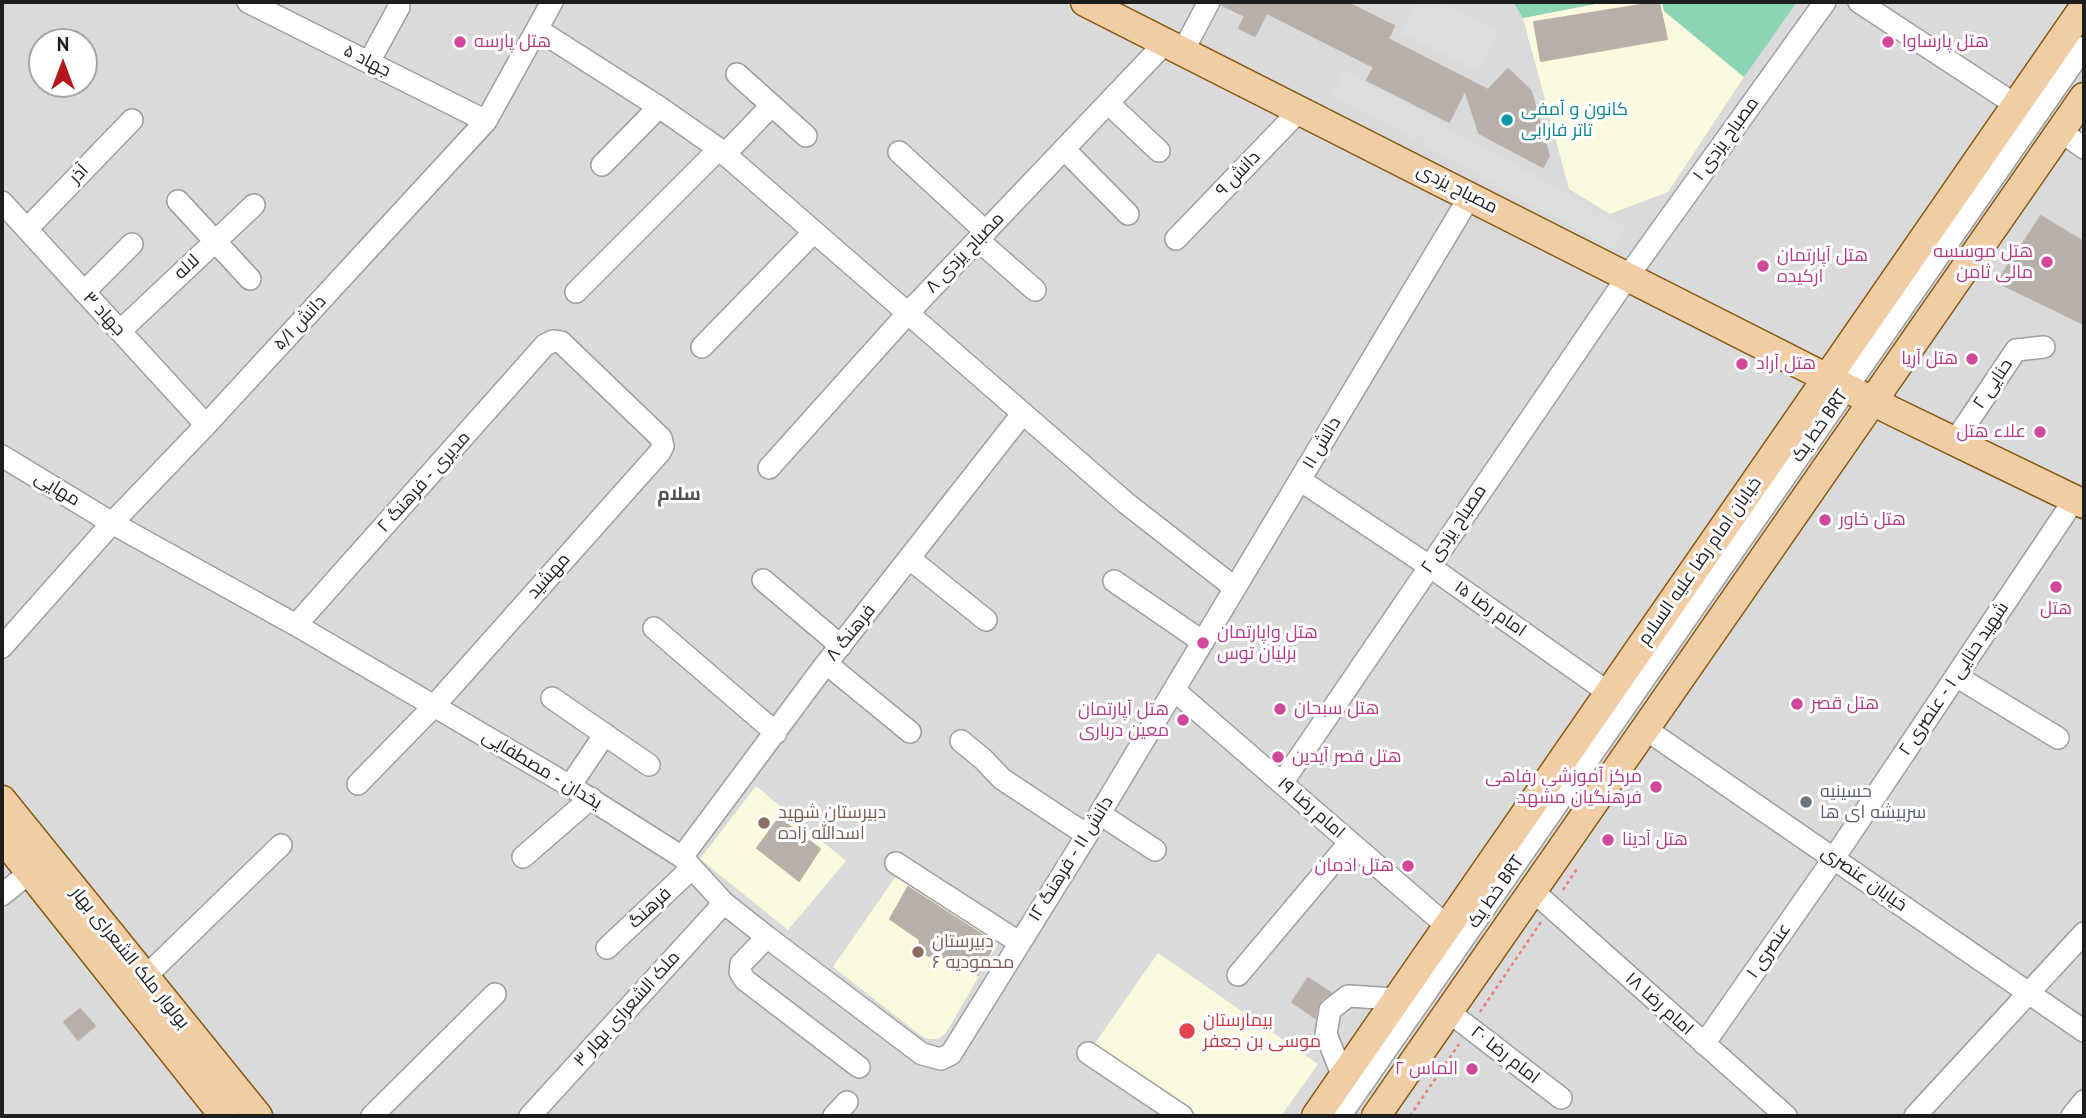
<!DOCTYPE html>
<html>
<head>
<meta charset="utf-8">
<style>
  body { margin:0 }
  #map { position:relative; width:2086px; height:1118px; overflow:hidden; background:#edeae4; font-family:"PT Sans",sans-serif }
  canvas { display:block }
  .frame { position:absolute; inset:0; border:4px solid #1d1d1d; pointer-events:none }
  .north { position:absolute; left:28px; top:28px; width:70px; height:70px; box-sizing:border-box; background:#fff; border:2px solid #a5a5a5; border-radius:50%; rotate:0deg; font-size:19px; font-weight:700; line-height:28px; text-align:center; color:#1d1d1d }
  .north::after { content:''; display:block; margin:auto; width:24px; height:32px; background:#b4161e; clip-path:polygon(50% 0,100% 100%,50% 72%,0 100%) }
</style>
</head>
<body>
<div id="map">
<canvas width="2086" height="1118"></canvas>
<div class="frame"></div>
<div class="north">N</div>
</div>
<script>
const ctx = document.querySelector('canvas').getContext('2d');
ctx.lineJoin = 'round';
function fill(path, color) {
  ctx.fillStyle = color;
  ctx.fill(path, 'evenodd');
}
function poly(rows) {
  const path = new Path2D();
  for (const r of rows) {
    path.moveTo(r[0], r[1]);
    for (let i = 2; i < r.length; i += 2) path.lineTo(r[i], r[i + 1]);
  }
  return path;
}
function strokePath(path, color, width, dash) {
  ctx.strokeStyle = color;
  ctx.lineWidth = width;
  ctx.lineCap = dash ? 'butt' : 'round';
  ctx.setLineDash(dash || []);
  ctx.stroke(path);
}
function write(font, color, halo, rows, align = 'center') {
  ctx.font = font + ' "PT Sans",Cairo,sans-serif';
  ctx.lineWidth = 6;
  ctx.setLineDash([]);
  ctx.textBaseline = 'middle';
  ctx.strokeStyle = halo;
  ctx.fillStyle = color;
  for (const [text, x, y, turn = 0] of rows) {
    ctx.save();
    ctx.translate(x, y);
    ctx.rotate((+turn || 0) * Math.PI / 180);
    ctx.textAlign = isNaN(turn) ? turn : align;
    if (halo) ctx.strokeText(text, 0, 0);
    ctx.fillText(text, 0, 0);
    ctx.restore();
  }
}
fill(poly([
  [2,2,2084,2,2084,1116,2,1116],
  [42,42,84,42,84,84,42,84]
]), '#dbdada');
fill(poly([
  [1605,2,1662,2,1664,11,1744,77,1668,192,1610,214,1569,189,1523,18],
  [756,786,846,861,788,930,700,859],
  [898,873,1001,938,946,1033,938,1039,928,1039,920,1035,833,967],
  [1158,953,1318,1064,1281,1116,1194,1116,1093,1046]
]), '#fbfadf');
fill(poly([
  [1513,2,1605,2,1523,18],
  [1662,2,1797,2,1744,77,1664,11]
]), '#8bd4b4');
fill(poly([
  [1418,2,1441,2,1499,31,1478,71,1402,33],
  [1345,71,1626,226,1613,249,1332,94]
]), '#ddd');
const building = poly([
  [1222,2,1346,2,1394,26,1388,39,1488,90,1508,69,1531,91,1549,156,1543,167,1479,133,1465,90,1449,122,1367,80,1374,67,1267,13,1255,36,1239,28,1245,16,1222,5,1222,2],
  [1659,2,1667,39,1541,61,1534,22,1659,2],
  [2041,216,2084,242,2084,324,1997,282,2041,216],
  [779,818,820,849,799,881,757,848,779,818],
  [908,887,995,943,978,975,949,955,937,959,922,953,919,939,890,919,908,887],
  [1308,978,1331,993,1321,1000,1317,1008,1315,1018,1292,1002,1308,978],
  [80,1009,95,1026,78,1040,64,1022,80,1009]
]);
fill(building, '#b6afaa');
strokePath(building, '#bdb0a8', 2);
const minor = poly([
  [248,2,486,121],
  [1859,2,2016,105],
  [537,29,659,107,719,149,1126,503,1235,588],
  [1183,51,1209,2],
  [369,62,399,7],
  [737,74,806,136],
  [1108,103,1159,151],
  [2060,131,2084,148],
  [1064,149,1128,214],
  [899,152,986,232],
  [725,154,772,105],
  [602,165,659,107],
  [178,201,250,279],
  [2,202,206,425],
  [27,229,132,120],
  [1176,239,1300,110],
  [978,240,1035,290],
  [84,292,132,244],
  [576,292,719,149],
  [120,331,254,205],
  [702,347,814,232],
  [1955,441,2016,350,2044,347],
  [2,456,112,523,296,625,434,706,570,786,682,857,724,903,767,937,922,1054,941,1059,951,1054,1087,835,1470,196],
  [769,468,908,313,1166,42],
  [1300,480,1429,566,1609,693],
  [910,559,986,620],
  [763,580,841,646],
  [1114,581,1203,642],
  [296,625,545,345,553,341,561,342,661,438,663,446,660,452,434,706,358,784],
  [654,628,776,733],
  [2,647,112,523,206,425,486,121,552,2],
  [827,664,910,732],
  [1956,676,2058,738],
  [1174,690,1447,926],
  [552,698,649,765],
  [1644,728,2084,1031],
  [961,741,983,759,1002,779,1087,835],
  [1282,783,1628,276,1825,2],
  [570,786,605,734],
  [1100,814,1155,850],
  [523,857,591,798],
  [682,857,822,669,1023,413],
  [896,863,1020,943],
  [1533,891,1786,1116],
  [2,895,30,872],
  [767,937,741,964,740,972,745,980,859,1067],
  [607,948,692,868],
  [1238,975,1350,842],
  [145,977,281,845],
  [1449,1012,1561,1098],
  [1704,1044,1834,858,2074,500],
  [1088,1053,1182,1116],
  [1343,1077,1326,1034,1330,1010,1348,996,1397,999],
  [372,1116,495,994],
  [530,1116,724,903],
  [834,1116,847,1102],
  [1340,1116,2084,47],
  [1915,1116,2084,933],
  [2072,1116,2084,1101]
]);
const major = poly([
  [1085,2,1894,412,2084,504],
  [2,800,258,1116],
  [2,837,224,1116],
  [1316,1116,2084,7],
  [1376,1116,2084,97]
]);
strokePath(minor, '#9e9e9e', 24);
strokePath(major, '#865910', 31);
strokePath(poly([
  [1563,890,1578,867],
  [1480,1012,1541,922],
  [1410,1116,1459,1044]
]), '#ea7f79', 2.5, [3.5, 3.5]);
strokePath(minor, '#fff', 21);
strokePath(major, '#f1cda5', 28);
for (const [x, y, r, color] of [
  [460,42,7,"#d1479c"],
  [1888,42,7,"#d1479c"],
  [1507,120,7,"#0f9aa8"],
  [2047,262,7,"#d1479c"],
  [1763,266,7,"#d1479c"],
  [1972,359,7,"#d1479c"],
  [1742,364,7,"#d1479c"],
  [2040,432,7,"#d1479c"],
  [1825,520,7,"#d1479c"],
  [2056,587,7,"#d1479c"],
  [1203,643,7,"#d1479c"],
  [1797,704,7,"#d1479c"],
  [1280,709,7,"#d1479c"],
  [1183,720,7,"#d1479c"],
  [1278,757,7,"#d1479c"],
  [1656,787,7,"#d1479c"],
  [1806,802,7,"#6b7280"],
  [764,823,7,"#8d6e63"],
  [1608,840,7,"#d1479c"],
  [1408,866,7,"#d1479c"],
  [918,952,7,"#8d6e63"],
  [1187,1031,9,"#e0444e"],
  [1472,1069,7,"#d1479c"]
]) {
  const dot = new Path2D();
  dot.arc(x, y, r, 0, 2 * Math.PI);
  ctx.fillStyle = color;
  ctx.fill(dot);
  strokePath(dot, '#fff', 2.5);
}
write('18px', '#b23c85', '#fff', [
  ["هتل پارسه",474,42],
  ["هتل پارساوا",1902,42],
  ["هتل موسسه",2033,252,"right"],
  ["مالی ثامن",2033,273,"right"],
  ["هتل آپارتمان",1777,256],
  ["ارکیده",1777,277],
  ["هتل آریا",1958,359,"right"],
  ["هتل آراد",1756,364],
  ["علاء هتل",2026,432,"right"],
  ["هتل خاور",1839,520],
  ["هتل",2056,609,"center"],
  ["هتل واپارتمان",1217,633],
  ["برلیان توس",1217,654],
  ["هتل قصر",1811,704],
  ["هتل سبحان",1294,709],
  ["هتل آپارتمان",1169,710,"right"],
  ["معین درباری",1169,731,"right"],
  ["هتل قصر آیدین",1292,757],
  ["مرکز آموزشی رفاهی",1642,777,"right"],
  ["فرهنگیان مشهد",1642,798,"right"],
  ["هتل آدینا",1622,840],
  ["هتل ادمان",1394,866,"right"],
  ["الماس ۲",1458,1069,"right"]
], 'left');
write('18px', '#1d1d1d', '#fff', [
  ["جهاد ۵",367,61,27],
  ["مصباح یزدی ۱",1726,139,-54],
  ["آذر",79,174,-46],
  ["دانش ۹",1238,174,-46],
  ["مصباح یزدی",1457,189,27],
  ["مصباح یزدی ۸",965,253,-46],
  ["لاله",187,267,-43],
  ["جهاد ۳",104,314,47],
  ["دانش ۵/۱",300,323,-47],
  ["حنایی ۲",1993,384,-56],
  ["خط یک BRT",1820,426,-55],
  ["دانش ۱۱",1322,443,-59],
  ["مدیری - فرهنگ ۲",424,482,-48],
  ["مهایی",57,489,31],
  ["مصباح یزدی ۲",1454,529,-56],
  ["خیابان امام رضا علیه السلام",1700,561,-55],
  ["مهشید",549,576,-48],
  ["امام رضا ۱۵",1490,609,35],
  ["فرهنگ ۸",851,633,-51],
  ["شهید حنایی ۱ - عنصری ۲",1954,679,-56],
  ["یخدان - مصطفایی",542,770,31],
  ["امام رضا ۱۹",1311,808,41],
  ["دانش ۱۱ - فرهنگ ۱۲",1071,859,-58],
  ["خیابان عنصری",1864,879,35],
  ["خط یک BRT",1496,892,-55],
  ["فرهنگ",650,908,-43],
  ["عنصری ۱",1769,951,-55],
  ["بولوار ملک الشعرای بهار",130,958,51],
  ["امام رضا ۱۸",1659,1004,42],
  ["ملک الشعرای بهار ۳",627,1009,-48],
  ["امام رضا ۲۰",1505,1055,38]
]);
write('18px', '#0d838f', '#fff', [
  ["کانون و آمفی",1521,110],
  ["تاتر فارابی",1521,131]
], 'left');
write('18px', '#5b616d', '#fff', [
  ["حسینیه",1820,792],
  ["سربیشه ای ها",1820,813]
], 'left');
write('18px', '#785e54', '#fff', [
  ["دبیرستان شهید",778,813],
  ["اسدالله زاده",778,834],
  ["دبیرستان",932,942],
  ["محمودیه ۶",932,963]
], 'left');
write('18px', '#be3a42', '#fff', [
  ["بیمارستان",1203,1021],
  ["موسی بن جعفر",1203,1042]
], 'left');
write('bold 19px', '#505050', '#fff', [
  ["سلام",679,495]
]);
</script>
</body>
</html>
